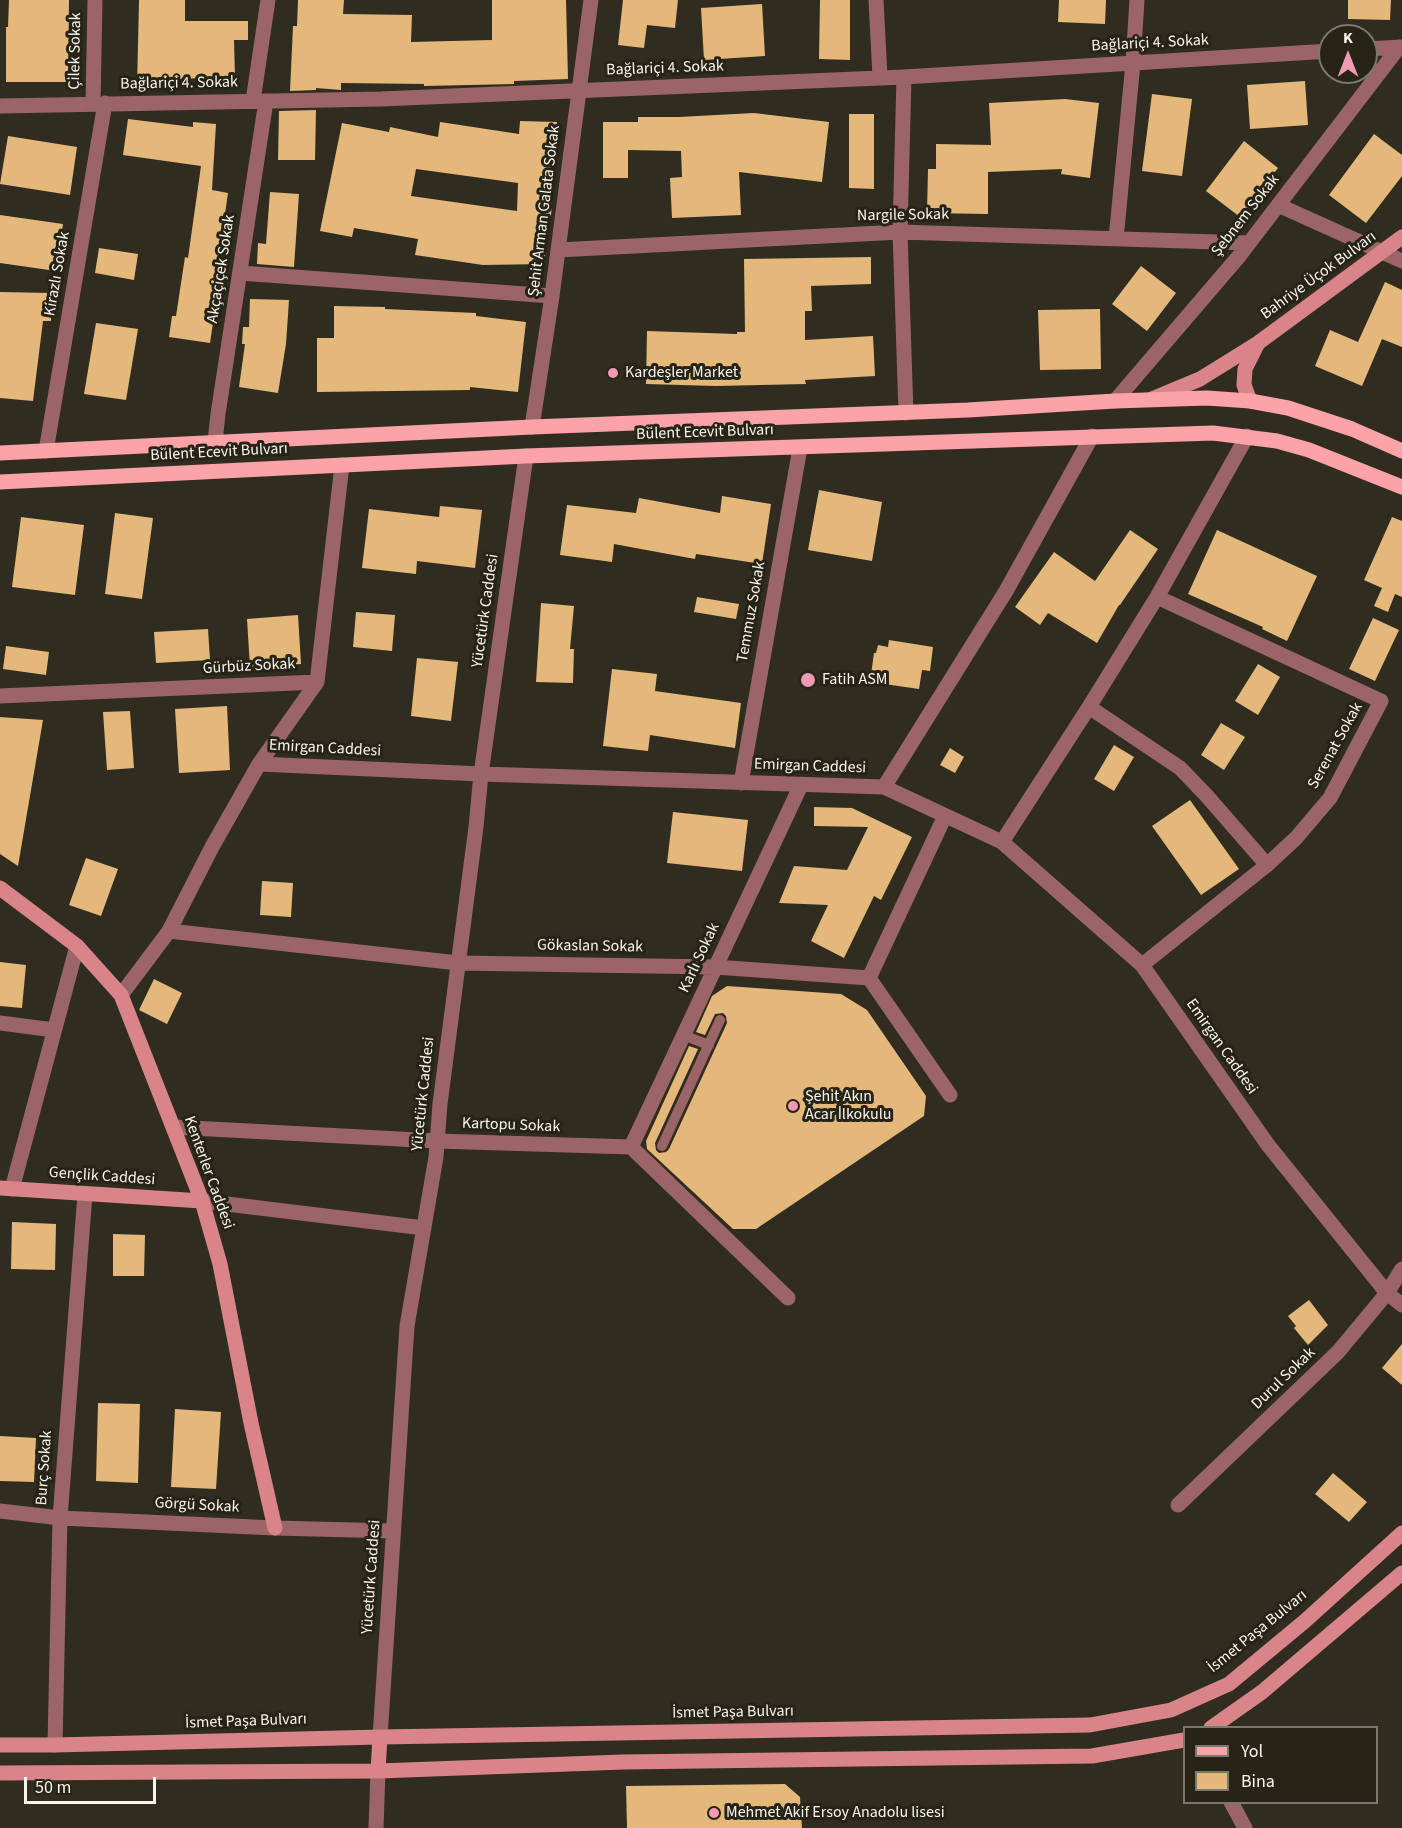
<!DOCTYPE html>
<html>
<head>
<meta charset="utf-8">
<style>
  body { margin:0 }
  #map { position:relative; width:1402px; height:1828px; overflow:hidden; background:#302d20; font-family:"Source Sans 3",sans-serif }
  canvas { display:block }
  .legend { position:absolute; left:1183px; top:1726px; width:195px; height:78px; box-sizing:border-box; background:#262317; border:2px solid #7a776d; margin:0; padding:8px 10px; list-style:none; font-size:18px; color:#f7f5ed }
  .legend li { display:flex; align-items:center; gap:12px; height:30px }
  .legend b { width:30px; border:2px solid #7a776d }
  .north { position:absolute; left:1318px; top:24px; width:60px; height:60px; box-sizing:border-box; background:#262317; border:2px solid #7a776d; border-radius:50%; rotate:0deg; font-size:16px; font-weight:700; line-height:24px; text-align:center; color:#f7f5ed }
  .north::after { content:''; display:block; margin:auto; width:21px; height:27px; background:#f19ab4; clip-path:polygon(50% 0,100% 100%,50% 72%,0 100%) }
  .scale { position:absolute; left:24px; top:1777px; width:132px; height:27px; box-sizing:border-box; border:3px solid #f7f5ed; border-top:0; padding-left:8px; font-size:18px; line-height:21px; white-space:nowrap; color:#f7f5ed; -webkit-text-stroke:4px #262317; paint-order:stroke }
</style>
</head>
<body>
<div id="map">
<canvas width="1402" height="1828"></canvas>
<ul class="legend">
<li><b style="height:8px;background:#fba3a7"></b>Yol</li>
<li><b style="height:16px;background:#e3b87a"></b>Bina</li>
</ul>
<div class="north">K</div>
<div class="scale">50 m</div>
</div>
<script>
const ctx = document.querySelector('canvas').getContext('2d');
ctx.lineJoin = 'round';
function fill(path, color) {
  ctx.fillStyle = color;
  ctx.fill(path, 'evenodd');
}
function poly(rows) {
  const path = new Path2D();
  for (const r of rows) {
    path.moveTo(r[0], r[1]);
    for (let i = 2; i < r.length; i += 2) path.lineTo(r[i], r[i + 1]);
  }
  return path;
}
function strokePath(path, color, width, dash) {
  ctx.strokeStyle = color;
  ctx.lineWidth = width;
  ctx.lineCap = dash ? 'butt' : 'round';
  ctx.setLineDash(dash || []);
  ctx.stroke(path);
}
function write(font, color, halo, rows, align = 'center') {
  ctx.font = font + ' "Source Sans 3",sans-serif';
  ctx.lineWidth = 6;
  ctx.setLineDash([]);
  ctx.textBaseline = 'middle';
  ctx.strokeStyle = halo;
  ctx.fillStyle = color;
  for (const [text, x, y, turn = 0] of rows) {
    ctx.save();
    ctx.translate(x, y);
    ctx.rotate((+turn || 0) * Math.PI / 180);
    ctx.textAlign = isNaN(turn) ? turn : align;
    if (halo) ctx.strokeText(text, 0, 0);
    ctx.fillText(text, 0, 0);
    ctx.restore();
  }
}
fill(poly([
  [9,0,69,0,68,82,6,82,6,27,8,27],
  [139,0,185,0,185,21,248,21,248,40,234,40,235,77,176,79,176,89,137,88],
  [298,0,344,0,343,14,412,15,411,42,492,40,492,0,566,0,568,79,514,81,514,84,424,86,424,84,341,83,341,90,316,88,316,90,290,91,293,26,297,26],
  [623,0,678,0,675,28,647,25,644,48,618,45],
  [820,0,850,0,850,60,819,59],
  [1059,0,1106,0,1105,24,1058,22],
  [1348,0,1391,0,1390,20,1348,19],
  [762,4,765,56,704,60,701,8],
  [1305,81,1308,125,1250,129,1247,85],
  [1152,94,1192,99,1182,176,1142,171],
  [1065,99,1099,103,1090,178,1061,174,1062,169,988,172,988,214,927,213,928,169,936,169,936,144,991,145,989,103],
  [316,110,315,160,278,160,279,111],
  [754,113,829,122,822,182,739,172,741,215,672,218,670,178,682,177,681,151,628,150,628,178,603,178,603,122,638,122,638,117,679,117],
  [849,114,874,114,874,189,849,188],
  [128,119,193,127,193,122,216,124,212,190,228,193,218,262,222,263,210,343,169,337,172,316,176,316,185,257,188,258,201,166,123,155],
  [520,121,557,122,556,166,554,166,551,216,544,216,545,264,483,265,415,255,418,239,354,228,352,237,320,231,342,123,389,132,390,127,438,137,440,122,519,134],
  [416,169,518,183,517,211,411,196],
  [1374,134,1402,155,1402,176,1366,223,1329,195],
  [8,136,77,147,70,195,0,184],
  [1244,141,1278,168,1240,217,1206,191],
  [270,192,299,194,294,267,257,264,258,243,266,244],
  [0,215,63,224,56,271,0,263],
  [99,248,138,254,134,280,95,273],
  [871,257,871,284,811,286,812,311,805,311,805,340,873,336,875,376,805,380,806,384,716,386,646,384,647,331,737,334,737,332,745,332,744,259],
  [1141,266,1176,293,1147,331,1112,304],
  [1385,282,1402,290,1402,347,1382,339,1362,386,1315,366,1330,330,1358,342],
  [0,292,51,293,51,321,43,321,33,401,0,398],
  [250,299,289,300,286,344,278,393,239,387,245,344,242,344,243,327,249,327],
  [334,306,385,307,385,309,476,313,476,316,526,322,518,392,470,387,470,390,317,392,317,338,334,338],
  [1100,309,1101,369,1040,370,1038,310],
  [96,323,138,329,126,400,84,394],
  [819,490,882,502,872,561,808,550],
  [722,496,771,504,762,564,696,554,695,559,614,544,612,562,560,555,567,505,636,513,639,498,720,513],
  [440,506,482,510,475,568,417,561,416,574,362,568,369,509,439,517],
  [115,513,153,518,142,599,105,594],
  [21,517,84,525,75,595,12,587],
  [1392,517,1402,521,1402,597,1395,594,1388,612,1374,606,1382,588,1364,580],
  [1130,530,1158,549,1120,605,1119,605,1097,643,1048,613,1040,625,1015,607,1054,552,1095,581],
  [1217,530,1317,576,1287,641,1262,629,1263,627,1188,594],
  [697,597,739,604,736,619,694,612],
  [541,603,574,606,570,649,574,649,573,683,536,682],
  [356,612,395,615,392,651,353,647],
  [298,615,301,664,250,667,247,619],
  [1373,618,1399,630,1375,681,1349,669],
  [208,629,210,660,156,663,154,632],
  [889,640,933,647,930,671,922,670,919,689,870,682,874,653,876,653,878,645,888,647],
  [6,646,49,652,46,675,3,669],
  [417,658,458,662,451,721,411,716],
  [1258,664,1280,677,1258,715,1235,701],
  [612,669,657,674,655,691,741,703,735,748,650,735,648,751,603,746],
  [227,706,230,770,179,773,175,709],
  [130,711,134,768,107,770,103,712],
  [0,717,43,720,18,866,0,854],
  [1221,723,1245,737,1224,770,1201,755],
  [1114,745,1134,757,1114,791,1094,779],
  [950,748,964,757,955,773,940,765],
  [1190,800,1239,869,1201,895,1152,826],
  [814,807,852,808,912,837,881,900,874,896,844,958,811,941,828,905,779,903,794,866,847,870,868,827,814,826],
  [673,812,748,820,742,871,667,863],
  [86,858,118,869,101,916,69,905],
  [262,881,293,883,291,917,260,915],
  [0,962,26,965,22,1008,0,1006],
  [154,979,182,993,167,1024,139,1010],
  [727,986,841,994,867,1010,926,1096,924,1116,756,1229,733,1229,647,1149,646,1141,689,1046,698,1049,655,1143,656,1150,659,1153,666,1152,669,1149,727,1023,726,1016,723,1013,715,1014,705,1035,696,1032,712,996],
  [12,1222,56,1224,55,1270,11,1269],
  [113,1234,145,1235,144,1276,113,1276],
  [1309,1300,1328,1325,1308,1345,1294,1328,1296,1326,1288,1316],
  [1402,1344,1402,1385,1382,1368],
  [98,1403,140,1404,138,1483,96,1481],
  [175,1409,221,1412,216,1489,171,1487],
  [0,1436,36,1438,34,1482,0,1481],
  [1333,1473,1367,1502,1349,1522,1315,1494],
  [785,1784,800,1797,802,1828,627,1828,626,1786]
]), '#e3b87a');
strokePath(poly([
  [683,1035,709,1045],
  [662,1146,720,1020]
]), '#9b6567', 10);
strokePath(poly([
  [876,0,880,77],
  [1366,49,1402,47],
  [904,77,900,232,906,413],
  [253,101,268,0],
  [93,104,95,0],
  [0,106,381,99,904,77,1330,51],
  [1278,205,1402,261],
  [1116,239,1133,63,1137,0],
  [558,250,900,232,1249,243],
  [240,273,552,296],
  [1115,401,1240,255,1399,47],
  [532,427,552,296,591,0],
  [215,442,218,414,266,101],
  [46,451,105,103],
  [0,696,317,682,342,465],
  [1089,707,1180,768,1206,795,1267,865,1296,838,1330,798,1381,701,1157,597],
  [259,764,317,682],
  [741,783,800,448],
  [884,787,1006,591,1092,436],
  [1002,842,1089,707,1157,597,1247,436],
  [169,931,458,963,715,967,869,978,950,1095],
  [1142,965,1267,865],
  [869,978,945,816],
  [121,995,169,931,212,847,259,764,481,774,884,787,1002,842,1142,965,1268,1145,1387,1293,1402,1305],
  [0,1023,54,1030],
  [173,1127,437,1141,631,1147,788,1298],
  [631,1147,801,785],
  [12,1189,77,946],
  [202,1201,424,1228],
  [1178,1505,1338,1352,1387,1293,1402,1269],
  [0,1511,60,1518,275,1528,393,1531],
  [380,1737,407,1326,436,1157,440,1104,476,827,481,774,526,456],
  [55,1745,60,1518,85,1194],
  [1231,1802,1245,1828],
  [376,1828,378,1771]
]), '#9b6567', 15);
strokePath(poly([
  [1152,399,1200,379,1258,343,1402,237],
  [1250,401,1244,385,1245,369,1258,343],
  [0,888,77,946,121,995,202,1201,220,1264,251,1423,275,1528],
  [0,1188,202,1201],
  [1211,1728,1262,1692,1402,1573],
  [0,1745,55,1745,380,1737,1090,1725,1171,1710,1229,1684,1305,1621,1402,1533],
  [378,1771,380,1737],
  [0,1773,378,1771,623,1762,1092,1756,1184,1740]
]), '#d88488', 15);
strokePath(poly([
  [0,453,532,427,968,410,1115,401,1207,398,1250,401,1288,408,1352,429,1402,451],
  [0,482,526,456,1213,433,1277,441,1309,450,1402,487]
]), '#fba3a7', 15);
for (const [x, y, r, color] of [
  [613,373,6,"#f19ab4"],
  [808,680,8,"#f19ab4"],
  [793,1106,6,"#f19ab4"],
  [714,1813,6,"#f19ab4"]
]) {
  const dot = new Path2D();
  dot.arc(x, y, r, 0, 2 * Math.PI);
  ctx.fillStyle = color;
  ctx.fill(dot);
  strokePath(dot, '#262317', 2);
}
write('16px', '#f7f5ed', '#262317', [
  ["Bağlariçi 4. Sokak",1150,44,-3],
  ["Çilek Sokak",76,51,-89],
  ["Bağlariçi 4. Sokak",665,69,-2],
  ["Bağlariçi 4. Sokak",179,84,-1],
  ["Şehit Arman Galata Sokak",545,211,-83],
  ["Nargile Sokak",903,216,-1],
  ["Şebnem Sokak",1246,216,-52],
  ["Akçaçiçek Sokak",222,269,-81],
  ["Kirazlı Sokak",58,274,-80],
  ["Bahriye Üçok Bulvarı",1319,276,-36],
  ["Bülent Ecevit Bulvarı",705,433,-2],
  ["Bülent Ecevit Bulvarı",219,453,-3],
  ["Yücetürk Caddesi",486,611,-82],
  ["Temmuz Sokak",752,612,-80],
  ["Gürbüz Sokak",249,667,-3],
  ["Serenat Sokak",1336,746,-61],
  ["Emirgan Caddesi",325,749,3],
  ["Emirgan Caddesi",810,767,2],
  ["Gökaslan Sokak",590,947,1],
  ["Karlı Sokak",700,958,-65],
  ["Emirgan Caddesi",1221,1047,55],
  ["Yücetürk Caddesi",424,1094,-84],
  ["Kartopu Sokak",511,1126,2],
  ["Kenterler Caddesi",208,1173,70],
  ["Gençlik Caddesi",102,1177,4],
  ["Durul Sokak",1284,1379,-44],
  ["Burç Sokak",45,1468,-86],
  ["Görgü Sokak",197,1506,3],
  ["Yücetürk Caddesi",372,1577,-86],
  ["İsmet Paşa Bulvarı",1258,1632,-39],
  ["İsmet Paşa Bulvarı",733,1713,-1],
  ["İsmet Paşa Bulvarı",246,1722,-2]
]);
write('16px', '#f7f5ed', '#262317', [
  ["Kardeşler Market",625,373],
  ["Fatih ASM",822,680],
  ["Şehit Akın",805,1097],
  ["Acar İlkokulu",805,1115],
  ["Mehmet Akif Ersoy Anadolu lisesi",726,1813]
], 'left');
</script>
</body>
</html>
